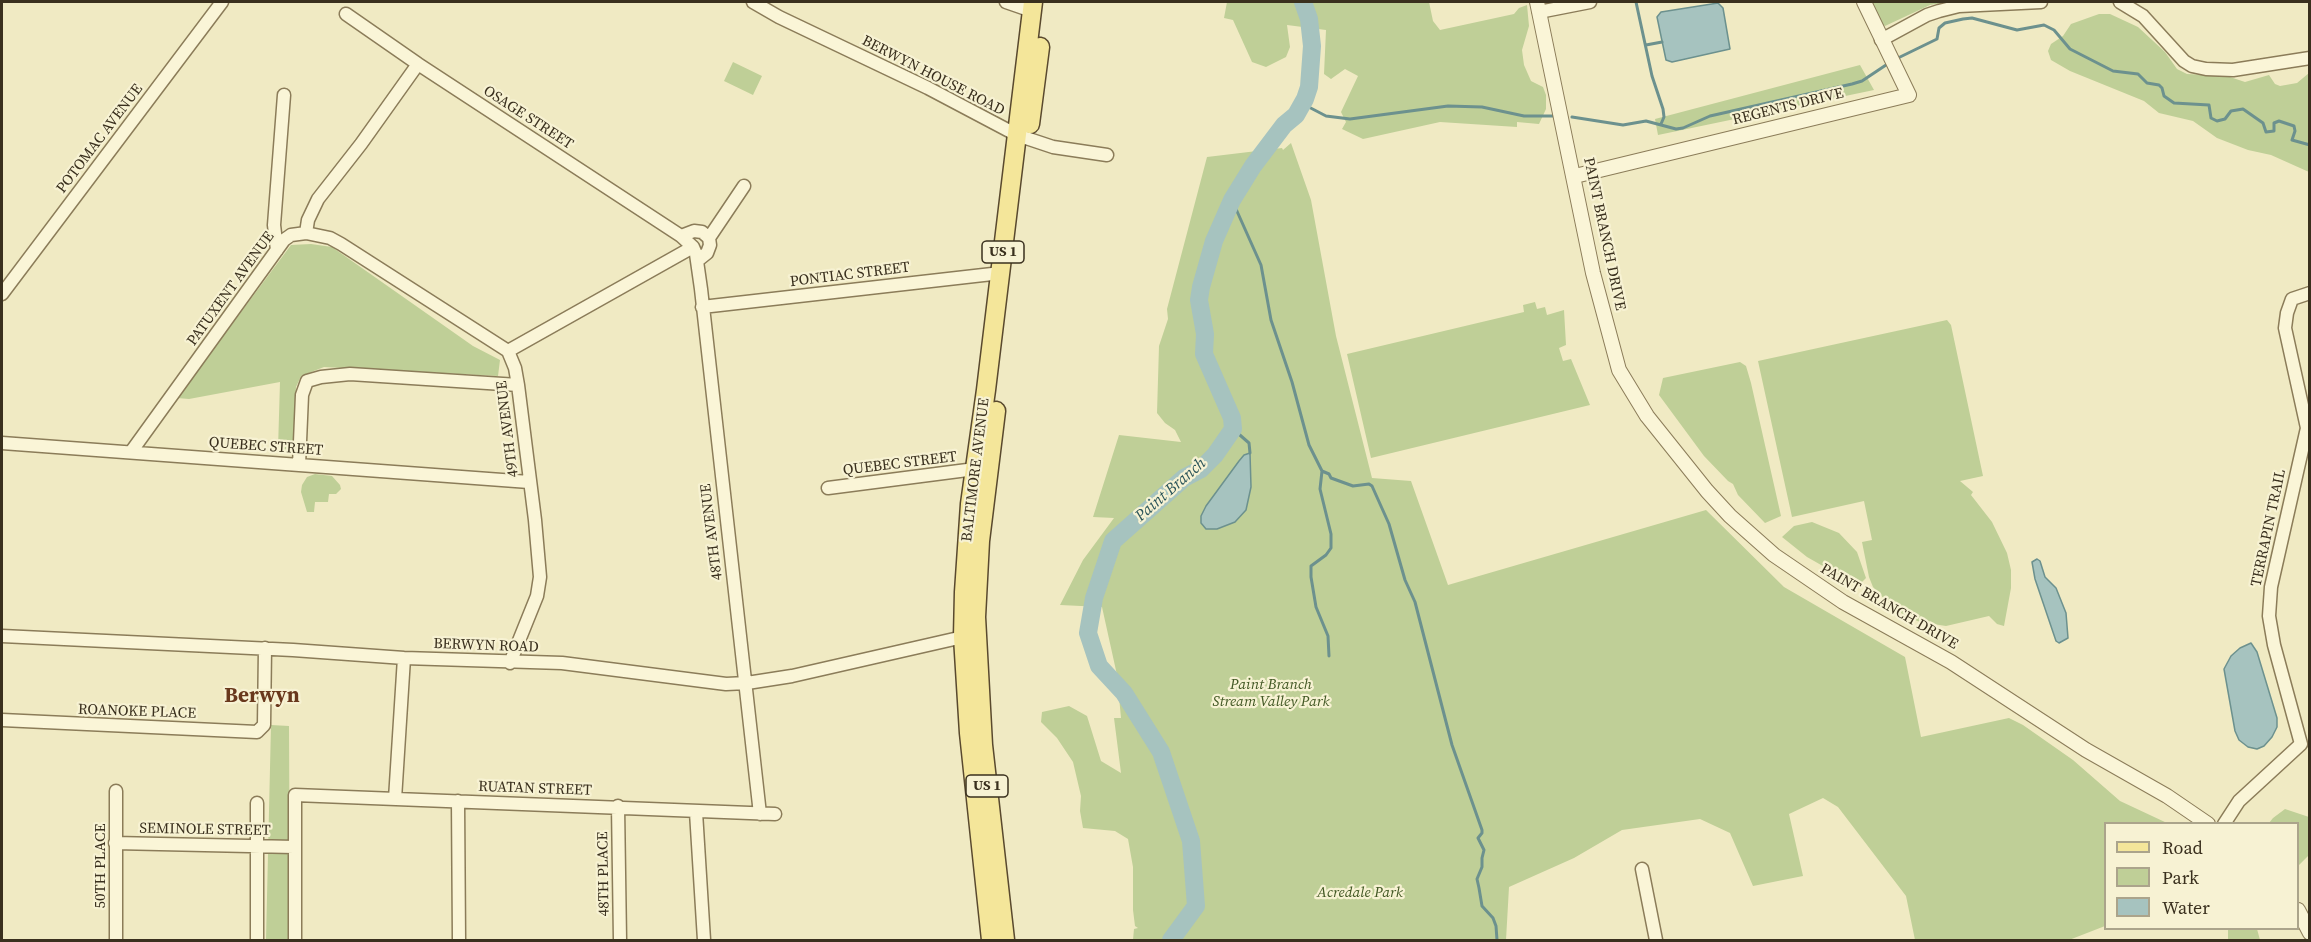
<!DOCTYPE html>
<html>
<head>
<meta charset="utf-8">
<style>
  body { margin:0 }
  #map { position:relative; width:2311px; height:942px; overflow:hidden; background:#f0eac3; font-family:"Source Serif 4",serif }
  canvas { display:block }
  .frame { position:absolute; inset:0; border:3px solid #3a301e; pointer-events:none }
  .legend { position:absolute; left:2104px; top:822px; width:195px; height:108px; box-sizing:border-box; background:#f7f2d3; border:2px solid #aba48b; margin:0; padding:8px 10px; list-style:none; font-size:18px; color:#3a301e }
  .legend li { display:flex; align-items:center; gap:12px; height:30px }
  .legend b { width:30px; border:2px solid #aba48b }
</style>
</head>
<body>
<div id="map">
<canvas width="2311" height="942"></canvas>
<div class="frame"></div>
<ul class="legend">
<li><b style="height:8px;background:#f4e69a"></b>Road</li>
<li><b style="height:16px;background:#bfcf97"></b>Park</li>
<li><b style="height:16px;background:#a6c3bf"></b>Water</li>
</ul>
</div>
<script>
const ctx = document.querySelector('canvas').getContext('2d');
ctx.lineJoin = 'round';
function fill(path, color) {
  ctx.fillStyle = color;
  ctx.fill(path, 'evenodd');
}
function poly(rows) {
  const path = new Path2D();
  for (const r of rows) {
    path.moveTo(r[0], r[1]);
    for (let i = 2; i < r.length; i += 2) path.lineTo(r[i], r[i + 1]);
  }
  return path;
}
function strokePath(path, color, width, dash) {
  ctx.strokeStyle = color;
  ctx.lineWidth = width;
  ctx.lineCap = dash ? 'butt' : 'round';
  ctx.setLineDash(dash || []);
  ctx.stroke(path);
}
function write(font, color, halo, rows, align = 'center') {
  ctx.font = font + ' "Source Serif 4",serif';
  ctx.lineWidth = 4.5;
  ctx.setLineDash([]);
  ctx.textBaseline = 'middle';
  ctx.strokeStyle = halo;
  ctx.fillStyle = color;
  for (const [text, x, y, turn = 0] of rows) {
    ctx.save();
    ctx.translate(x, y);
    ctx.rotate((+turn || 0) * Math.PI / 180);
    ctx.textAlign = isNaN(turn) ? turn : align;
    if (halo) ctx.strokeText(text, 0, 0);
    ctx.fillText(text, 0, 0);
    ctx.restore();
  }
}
fill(poly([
  [1227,2,1429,2,1433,21,1440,30,1514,14,1519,8,1527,5,1529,26,1522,50,1524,65,1531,81,1543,87,1546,95,1546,109,1539,124,1517,122,1517,127,1440,122,1363,139,1342,129,1346,122,1341,112,1358,76,1345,69,1331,79,1324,74,1326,30,1287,25,1290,47,1286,57,1266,67,1252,62,1233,20,1224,18],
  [1872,2,1948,2,1930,5,1885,26,1882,24],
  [2099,14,2110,14,2138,27,2165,52,2177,69,2187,74,2227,76,2245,82,2269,75,2275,84,2280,86,2297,83,2309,73,2309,172,2271,155,2248,150,2217,138,2193,121,2159,113,2144,101,2070,71,2051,60,2048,51,2051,44,2063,36,2071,24],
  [733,62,762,76,753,95,724,81],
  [1860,65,1874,90,1658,135,1655,119],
  [1291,143,1311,200,1336,336,1372,478,1411,481,1448,585,1706,510,1784,587,1905,657,1921,737,2009,718,2023,725,2073,760,2120,801,2167,823,2106,824,2105,926,2069,940,1915,940,1906,896,1838,807,1823,798,1789,814,1803,876,1753,886,1730,833,1700,819,1622,830,1574,858,1509,887,1506,940,1133,940,1134,929,1138,928,1135,926,1133,910,1133,867,1128,839,1115,831,1083,828,1080,811,1081,796,1073,762,1057,738,1041,722,1042,712,1069,706,1087,716,1101,761,1121,773,1114,718,1121,718,1117,675,1102,607,1060,605,1083,560,1114,518,1093,517,1119,435,1181,442,1175,430,1165,423,1157,413,1159,346,1168,319,1167,309,1207,157,1282,148,1283,150],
  [311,244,332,247,473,346,500,360,498,376,324,367,301,376,296,387,294,450,278,449,280,382,189,399,177,398,291,245],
  [1535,302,1537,309,1545,307,1547,315,1564,310,1566,345,1559,348,1563,361,1571,359,1590,405,1371,458,1347,354,1524,312,1523,305],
  [1947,320,1951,325,1983,476,1960,481,1973,492,1971,495,1992,522,2007,553,2011,570,2011,588,2004,626,1997,624,1989,616,1946,626,1920,622,1905,616,1885,600,1873,587,1869,577,1862,542,1872,540,1864,501,1792,517,1758,361],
  [1740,362,1746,366,1751,383,1781,516,1765,523,1738,495,1733,484,1728,481,1704,456,1659,395,1663,378],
  [315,474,332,476,340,485,341,489,336,494,329,494,328,502,315,502,314,512,307,512,301,492,302,485,307,477],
  [1812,522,1839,533,1857,552,1866,578,1858,586,1807,557,1782,537,1794,526],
  [271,725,289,726,290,940,266,940],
  [2285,809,2309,817,2309,855,2298,866,2298,824,2269,823,2273,818],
  [2228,929,2257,929,2260,940,2228,940]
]), '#bfcf97');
const water = poly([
  [1718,3,1723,8,1730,49,1672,62,1666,60,1657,17,1661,12,1718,3],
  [1250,453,1251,487,1246,510,1235,522,1217,529,1206,529,1201,523,1201,516,1206,506,1239,461,1244,455,1250,453],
  [2037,559,2040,561,2045,577,2056,588,2066,613,2068,638,2059,643,2056,641,2035,579,2032,562,2037,559],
  [2251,643,2257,652,2277,718,2277,727,2272,737,2264,746,2257,749,2248,747,2239,740,2235,731,2224,669,2231,656,2240,648,2251,643]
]);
fill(water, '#a6c3bf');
strokePath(water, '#6c918e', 1.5);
strokePath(poly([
  [1636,2,1652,76,1663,109,1664,117,1661,124],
  [1646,45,1662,42],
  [1898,58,1937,39,1939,28,1945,23,1963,19,1972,18,2017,30,2044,25,2054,30,2070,49,2113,71,2138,74,2147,83,2159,85,2162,88,2164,96,2174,103,2209,105,2211,118,2217,121,2225,119,2231,111,2243,109,2263,123,2266,132,2274,131,2274,123,2279,121,2294,126,2295,131,2292,140,2310,145],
  [1303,104,1326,116,1350,119,1448,106,1482,107,1524,116,1553,116],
  [1572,117,1623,125,1646,121,1676,129,1683,128,1710,116,1852,84,1862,81,1886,65],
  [1232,200,1261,265,1271,320,1292,382,1309,445,1322,471,1320,489,1331,534,1331,548,1326,555,1311,566,1311,577,1316,607,1328,636,1329,656],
  [1233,429,1249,443,1250,453],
  [1322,471,1329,474,1331,478,1353,486,1369,484,1372,486,1389,524,1405,580,1415,602,1452,745,1482,830,1482,833,1478,838,1484,850,1482,858,1482,867,1477,879,1479,888,1482,906,1493,918,1496,926,1497,940]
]), '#6c918e', 3);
strokePath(poly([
  [1171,940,1196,906,1191,841,1161,752,1124,693,1099,666,1088,633,1094,598,1113,541,1184,478,1201,469,1215,455,1233,429,1232,418,1204,354,1205,334,1199,300,1201,287,1214,241,1232,200,1253,166,1284,125,1296,115,1305,99,1309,87,1312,46,1309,19,1303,2]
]), '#a6c3bf', 18);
const minor = poly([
  [753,2,779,17,928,88,1017,135,1053,147,1107,155],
  [1006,2,1032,11],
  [2120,2,2143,16,2184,61,2192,66,2206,69,2233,70,2310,58],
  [1539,12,1590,2],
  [346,14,418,64,681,236,693,247,696,254,701,289,760,814],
  [1881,40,1927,15,1939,11,1959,6,2041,2],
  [306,233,330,238,341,244,508,351,515,368,518,385,535,520,540,577,537,596,510,663],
  [681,236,694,231,702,232,709,238,710,245,707,253,697,261],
  [709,238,744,186],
  [277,250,274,225,284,95],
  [2,294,222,2],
  [702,307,1001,273],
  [508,351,693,247],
  [2,443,529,482],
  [131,452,284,240,291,235,306,233,308,220,318,199,361,144,418,64],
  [299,465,302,395,307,381,321,377,350,374,518,385],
  [828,488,975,469],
  [2,636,293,650,404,658,562,663,726,684,747,683,792,676,963,637],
  [2,720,257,732,264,725,265,648],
  [395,799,404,658],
  [458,801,459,940],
  [618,806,620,940],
  [696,812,704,940],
  [2224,824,2239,801,2301,744,2274,645,2269,616,2271,587,2307,428,2285,328,2287,313,2292,299,2310,293],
  [115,843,294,847],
  [1642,869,1656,940],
  [116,940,116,791],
  [257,940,257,803],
  [295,940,295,795,775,814]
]);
const tertiary = poly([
  [1537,2,1593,273,1619,370,1647,416,1707,491,1730,516,1774,555,1843,602,1951,662,2086,750,2167,796,2208,824],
  [1575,176,1909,95,1864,2],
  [2298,910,2310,933]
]);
const primary = poly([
  [1030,124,1040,47],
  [996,411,980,541,976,617,983,745,1005,940],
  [991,940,969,733,963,637,964,592,970,504,986,390,1033,2]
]);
strokePath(minor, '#8b7c59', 15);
strokePath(tertiary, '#8b7c59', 16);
strokePath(primary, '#59492e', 21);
strokePath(minor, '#faf5d7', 12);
strokePath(tertiary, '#faf5d7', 14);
strokePath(primary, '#f4e69a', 18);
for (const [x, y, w] of [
  [1003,252,42],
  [987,786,42]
]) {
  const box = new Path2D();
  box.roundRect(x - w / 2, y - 11, w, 22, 4.5);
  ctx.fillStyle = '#f7f2d3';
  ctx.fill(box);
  strokePath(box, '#3a301e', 1.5);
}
write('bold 14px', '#3a301e', null, [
  ["US 1",1003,252],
  ["US 1",987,786]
]);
write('15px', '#3a301e', '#f7f2d3', [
  ["BERWYN HOUSE ROAD",933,76,27],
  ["REGENTS DRIVE",1788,107,-14],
  ["OSAGE STREET",528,118,33],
  ["POTOMAC AVENUE",100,139,-53],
  ["PAINT BRANCH DRIVE",1604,234,78],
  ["PONTIAC STREET",850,275,-7],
  ["PATUXENT AVENUE",231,289,-54],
  ["49TH AVENUE",508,429,-97],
  ["QUEBEC STREET",266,447,4],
  ["QUEBEC STREET",900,464,-7],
  ["BALTIMORE AVENUE",976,470,-83],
  ["TERRAPIN TRAIL",2269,528,-78],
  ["48TH AVENUE",712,532,-97],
  ["PAINT BRANCH DRIVE",1889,607,30],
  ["BERWYN ROAD",486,646,2],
  ["ROANOKE PLACE",137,712,2],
  ["RUATAN STREET",535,789,2],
  ["SEMINOLE STREET",205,830,1],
  ["50TH PLACE",101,866,-90],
  ["48TH PLACE",604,874,-91]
]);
write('italic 15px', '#425824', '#f7f2d3', [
  ["Paint Branch",1271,685],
  ["Stream Valley Park",1271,702],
  ["Acredale Park",1360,893]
]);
write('italic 16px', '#2d565b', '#f7f2d3', [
  ["Paint Branch",1171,490,-41]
]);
write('bold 21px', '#69381c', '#f7f2d3', [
  ["Berwyn",262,697]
]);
</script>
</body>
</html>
